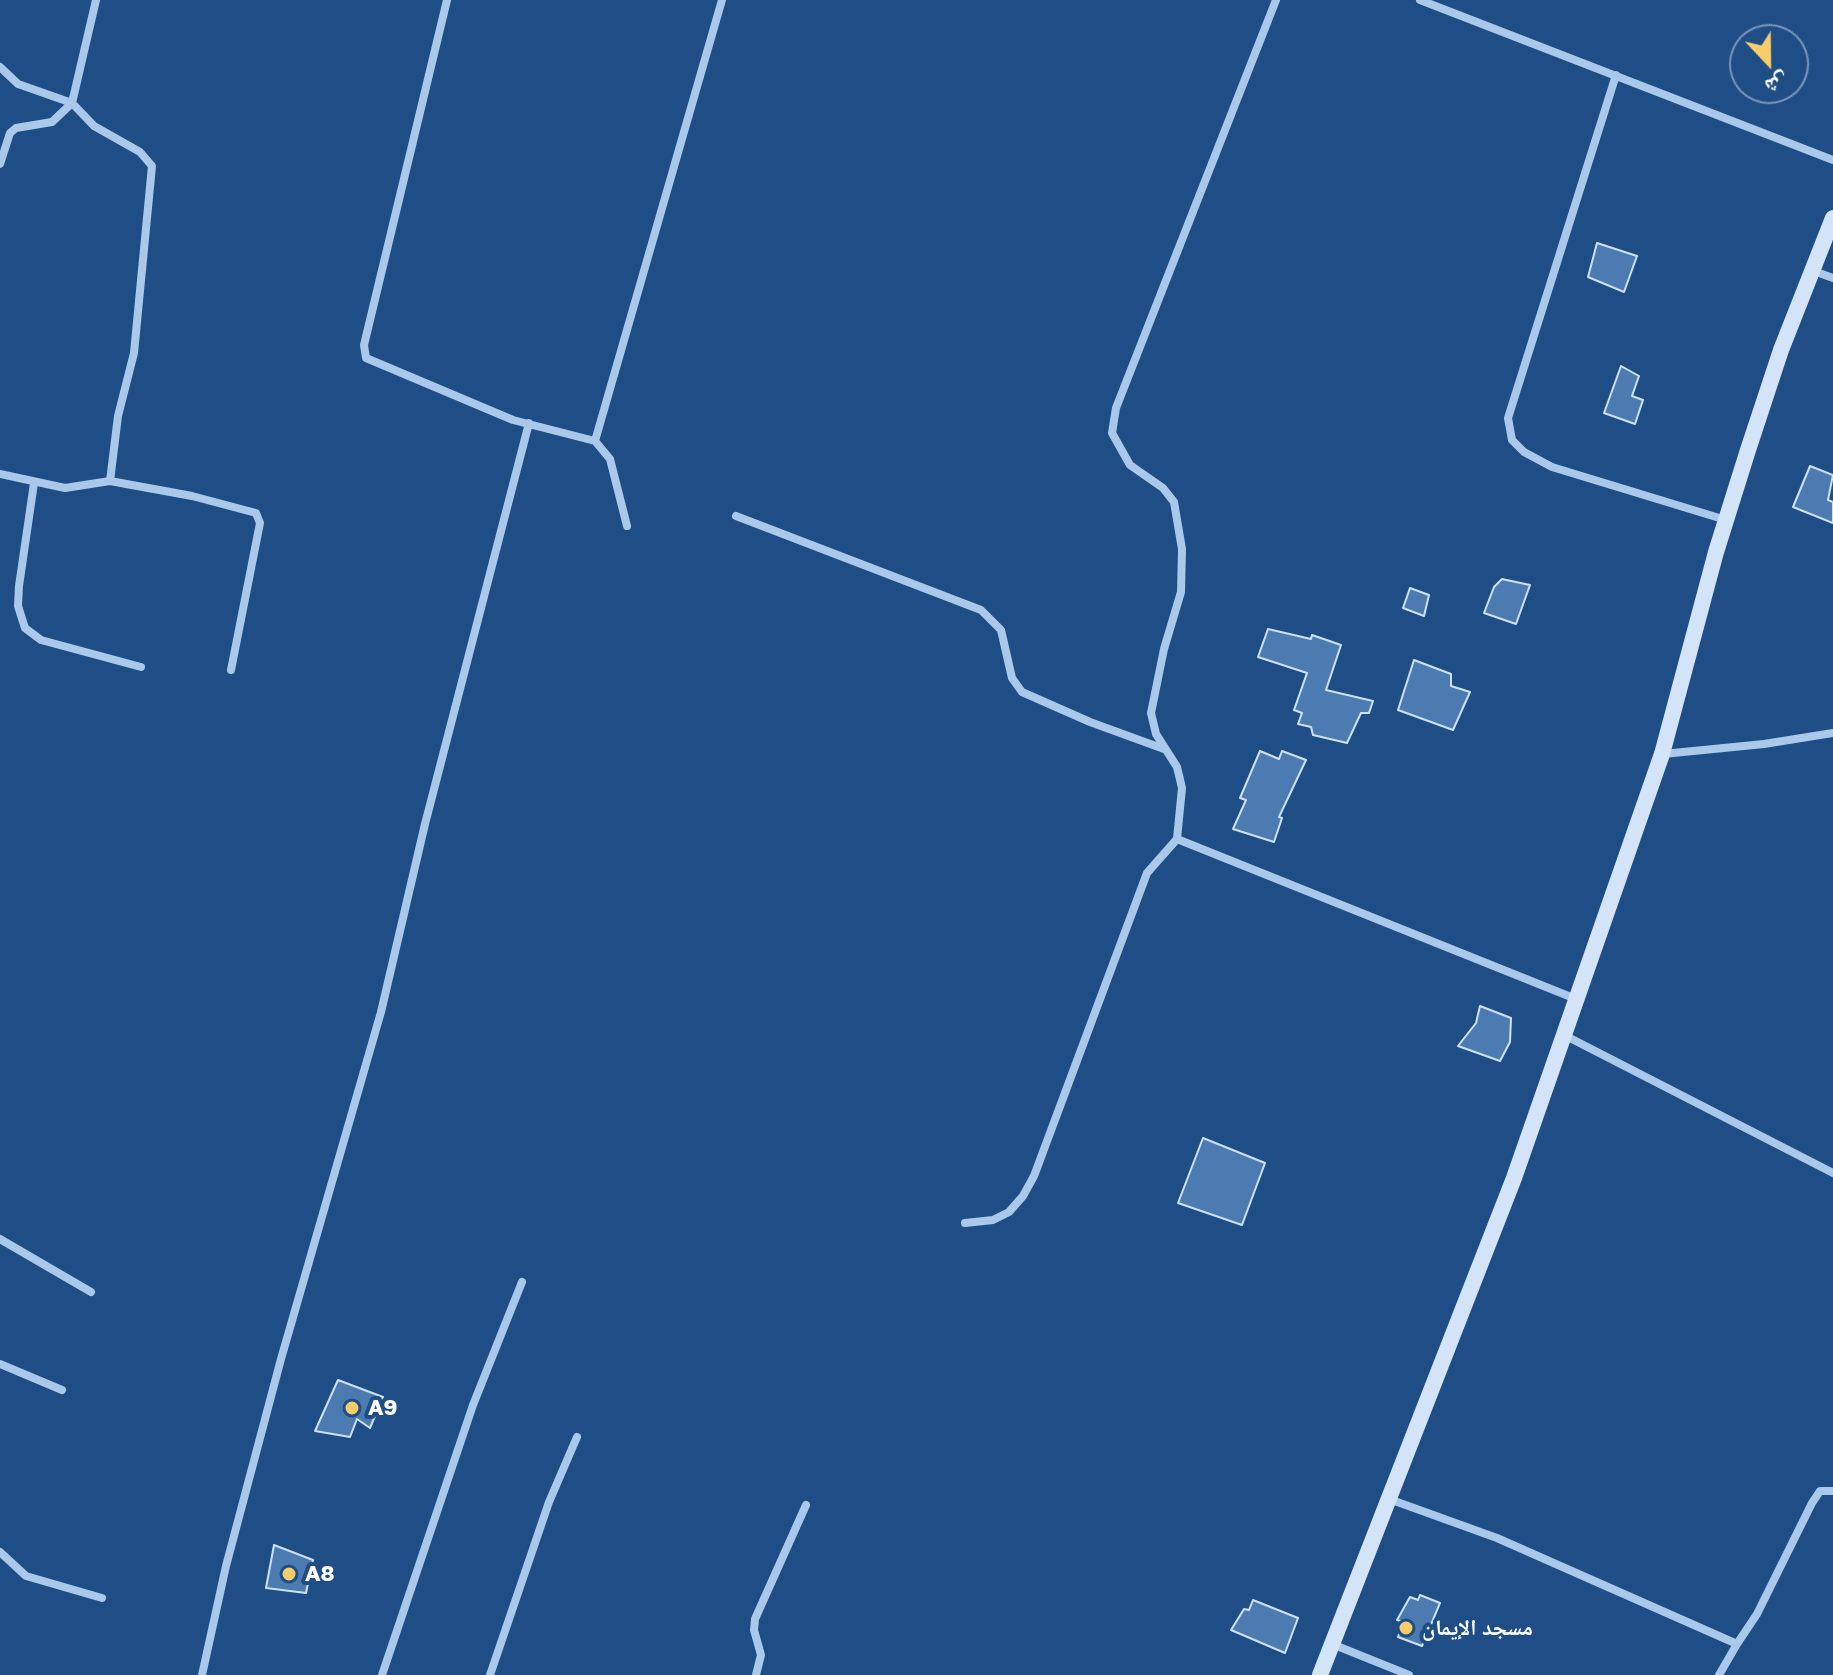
<!DOCTYPE html>
<html>
<head>
<meta charset="utf-8">
<style>
  body { margin:0 }
  #map { position:relative; width:1833px; height:1675px; overflow:hidden; background:#1f4e87; font-family:"Golos Text","Noto Naskh Arabic",sans-serif }
  canvas { display:block }
  .north { position:absolute; left:1729px; top:24px; width:80px; height:80px; box-sizing:border-box; background:#1f4e87; border:2px solid #7995b7; border-radius:50%; rotate:158deg; font-size:22px; font-weight:700; line-height:32px; text-align:center; color:#fff }
  .north::after { content:''; display:block; margin:auto; width:28px; height:36px; background:#f8cc69; clip-path:polygon(50% 0,100% 100%,50% 72%,0 100%) }
</style>
</head>
<body>
<div id="map">
<canvas width="1833" height="1675"></canvas>
<div class="north">ش</div>
</div>
<script>
const ctx = document.querySelector('canvas').getContext('2d');
ctx.lineJoin = 'round';
function fill(path, color) {
  ctx.fillStyle = color;
  ctx.fill(path, 'evenodd');
}
function poly(rows) {
  const path = new Path2D();
  for (const r of rows) {
    path.moveTo(r[0], r[1]);
    for (let i = 2; i < r.length; i += 2) path.lineTo(r[i], r[i + 1]);
  }
  return path;
}
function strokePath(path, color, width, dash) {
  ctx.strokeStyle = color;
  ctx.lineWidth = width;
  ctx.lineCap = dash ? 'butt' : 'round';
  ctx.setLineDash(dash || []);
  ctx.stroke(path);
}
function write(font, color, halo, rows, align = 'center') {
  ctx.font = font + ' "Golos Text","Noto Naskh Arabic",sans-serif';
  ctx.lineWidth = 8;
  ctx.setLineDash([]);
  ctx.textBaseline = 'middle';
  ctx.strokeStyle = halo;
  ctx.fillStyle = color;
  for (const [text, x, y, turn = 0] of rows) {
    ctx.save();
    ctx.translate(x, y);
    ctx.rotate((+turn || 0) * Math.PI / 180);
    ctx.textAlign = isNaN(turn) ? turn : align;
    if (halo) ctx.strokeText(text, 0, 0);
    ctx.fillText(text, 0, 0);
    ctx.restore();
  }
}
const building = poly([
  [1597,243,1637,256,1624,292,1588,277,1597,243],
  [1621,366,1639,376,1632,396,1643,400,1635,424,1604,413,1621,366],
  [1810,466,1833,475,1828,500,1833,502,1833,523,1793,507,1810,466],
  [1502,579,1530,585,1516,624,1484,613,1494,587,1502,579],
  [1410,588,1429,595,1424,616,1403,608,1410,588],
  [1268,629,1311,639,1312,635,1341,645,1326,690,1373,701,1369,713,1361,713,1347,743,1313,735,1311,727,1298,724,1302,713,1294,710,1307,673,1258,657,1268,629],
  [1414,660,1451,674,1451,686,1470,692,1453,730,1398,710,1414,660],
  [1260,751,1279,759,1282,751,1306,760,1279,817,1282,818,1274,842,1233,829,1246,800,1240,798,1260,751],
  [1480,1006,1511,1018,1510,1042,1500,1061,1458,1046,1476,1023,1480,1006],
  [1203,1138,1265,1163,1242,1225,1178,1203,1203,1138],
  [338,1380,383,1397,370,1428,357,1419,350,1437,315,1431,338,1380],
  [274,1545,313,1560,306,1593,266,1588,274,1545],
  [1420,1595,1440,1603,1422,1646,1398,1637,1404,1622,1397,1620,1410,1597,1418,1600,1420,1595],
  [1253,1600,1298,1618,1285,1653,1231,1630,1244,1609,1249,1610,1253,1600]
]);
fill(building, '#4c7bb1');
strokePath(building, '#cde1f8', 2);
strokePath(poly([
  [447,0,364,345,366,358,513,420,595,441,610,459,627,526],
  [1420,0,1833,160],
  [0,67,18,84,72,103,94,126,140,152,152,166,134,353,118,416,110,481],
  [1616,75,1508,418,1512,440,1524,452,1552,467,1726,520],
  [0,164,10,133,16,128,52,122,72,103,96,0],
  [1811,270,1833,278],
  [595,441,722,0],
  [0,474,65,488,110,481,192,496,256,513,260,523,231,670],
  [34,483,19,586,18,606,25,628,41,640,141,667],
  [736,516,981,610,1001,630,1012,678,1022,692,1090,722,1164,749],
  [1663,754,1764,744,1833,733],
  [1177,839,1182,788,1177,767,1156,734,1151,713,1164,649,1181,592,1182,549,1174,502,1163,488,1130,465,1112,433,1116,408,1276,0],
  [1564,1035,1833,1173],
  [965,1223,993,1220,1009,1212,1023,1196,1034,1176,1147,873,1177,839,1576,999],
  [0,1239,91,1292],
  [0,1364,62,1390],
  [1389,1499,1497,1538,1737,1644,1757,1614,1812,1503,1820,1491,1833,1491],
  [0,1552,26,1576,102,1598],
  [1332,1644,1409,1675],
  [202,1675,226,1566,281,1359,381,1012,425,824,529,423],
  [382,1675,473,1405,522,1282],
  [490,1675,549,1502,577,1437],
  [756,1675,761,1655,754,1630,755,1619,806,1505],
  [1719,1675,1737,1644]
]), '#a9c8ea', 8);
strokePath(poly([
  [1320,1675,1514,1178,1662,754,1716,552,1748,450,1781,350,1833,218]
]), '#d4e4f8', 16);
for (const [x, y, r, color] of [
  [352,1408,8,"#f8cc69"],
  [289,1574,8,"#f8cc69"],
  [1406,1628,8,"#f8cc69"]
]) {
  const dot = new Path2D();
  dot.arc(x, y, r, 0, 2 * Math.PI);
  ctx.fillStyle = color;
  ctx.fill(dot);
  strokePath(dot, '#1f4e87', 3);
}
write('bold 22px', '#fff', '#1f4e87', [
  ["A9",368,1408],
  ["A8",305,1574],
  ["مسجد الإيمان",1422,1628]
], 'left');
</script>
</body>
</html>
